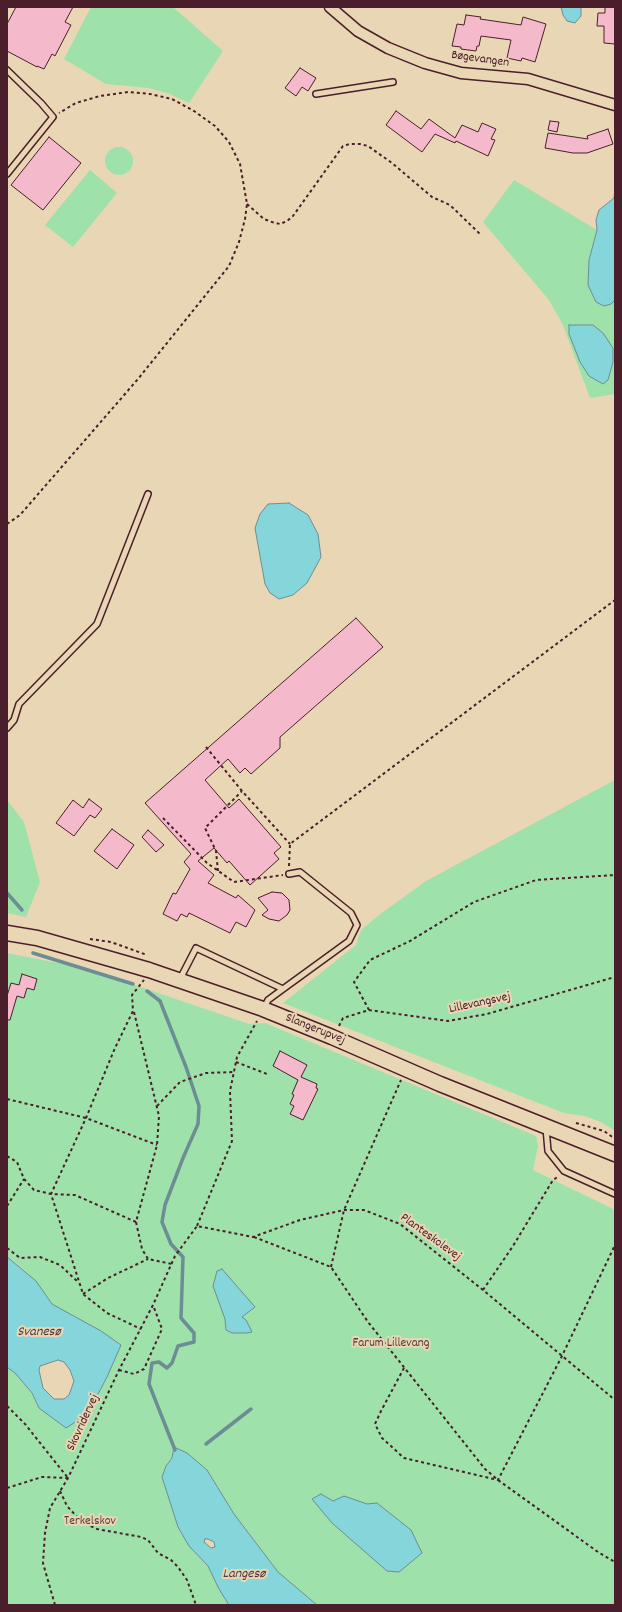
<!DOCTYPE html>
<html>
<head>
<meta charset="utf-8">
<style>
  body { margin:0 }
  #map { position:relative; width:622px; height:1612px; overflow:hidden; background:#e9d6b4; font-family:Dekko,sans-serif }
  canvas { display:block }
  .frame { position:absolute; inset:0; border:8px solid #4a1f2b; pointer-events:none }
</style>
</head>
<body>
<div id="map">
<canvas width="622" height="1612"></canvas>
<div class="frame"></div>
</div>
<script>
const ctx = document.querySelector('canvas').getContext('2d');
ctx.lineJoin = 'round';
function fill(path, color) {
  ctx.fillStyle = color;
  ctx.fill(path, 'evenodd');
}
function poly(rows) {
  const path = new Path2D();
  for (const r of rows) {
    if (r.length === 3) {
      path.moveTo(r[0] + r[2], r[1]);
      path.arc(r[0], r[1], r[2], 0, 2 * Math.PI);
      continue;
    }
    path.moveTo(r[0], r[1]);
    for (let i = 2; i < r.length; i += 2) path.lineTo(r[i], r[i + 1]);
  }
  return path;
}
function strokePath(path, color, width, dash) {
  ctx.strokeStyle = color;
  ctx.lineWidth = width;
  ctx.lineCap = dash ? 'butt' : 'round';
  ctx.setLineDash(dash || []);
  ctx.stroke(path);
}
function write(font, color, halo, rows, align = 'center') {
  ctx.font = font + ' Dekko,sans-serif';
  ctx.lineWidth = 4;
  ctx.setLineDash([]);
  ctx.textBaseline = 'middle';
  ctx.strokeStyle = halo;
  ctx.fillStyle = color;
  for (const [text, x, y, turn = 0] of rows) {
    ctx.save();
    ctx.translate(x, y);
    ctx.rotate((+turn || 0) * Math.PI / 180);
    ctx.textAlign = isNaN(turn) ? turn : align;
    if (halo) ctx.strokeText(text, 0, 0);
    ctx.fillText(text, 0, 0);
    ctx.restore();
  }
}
fill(poly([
  [91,7,173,7,223,51,189,103,170,94,149,88,106,84,64,59],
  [119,161,14],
  [90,170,117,193,73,247,45,225],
  [514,180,597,230,589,260,611,304,615,300,615,394,590,398,563,325,549,300,483,222],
  [615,780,615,1131,601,1122,585,1116,564,1113,283,1003,356,945,361,930,379,915,426,881],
  [7,800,24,822,40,882,26,917,7,913],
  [7,953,88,969,249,1024,265,1023,536,1136,538,1146,533,1170,615,1210,615,1605,317,1605,278,1572,234,1514,207,1470,174,1447,172,1458,166,1466,162,1477,178,1527,189,1546,208,1566,219,1589,229,1605,7,1605,7,1367,16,1374,32,1394,39,1408,89,1411,107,1377,120,1345,52,1304,36,1281,7,1257]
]), '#9ee1ab');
const water = poly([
  [561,7,581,7,581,16,575,23,567,21,563,15,561,7],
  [615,188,615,300,611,304,604,306,596,302,588,285,589,260,597,230,596,220,599,210,614,198,615,188],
  [569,325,593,325,603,333,613,348,613,362,608,380,603,384,589,376,580,362,569,334,569,325],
  [289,503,308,515,318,534,321,557,307,583,293,595,279,599,270,593,265,584,255,528,260,514,268,504,289,503],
  [7,1257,36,1281,52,1304,101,1331,121,1345,107,1377,89,1411,77,1421,66,1428,39,1408,32,1393,16,1374,7,1367,7,1257],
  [58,1360,64,1362,70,1370,74,1381,69,1395,64,1399,54,1399,43,1388,39,1370,40,1366,58,1360],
  [222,1269,255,1307,242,1317,246,1320,252,1332,247,1333,232,1333,226,1330,225,1319,213,1286,217,1271,222,1269],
  [174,1447,187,1453,207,1470,234,1514,278,1572,317,1605,229,1605,219,1589,208,1566,189,1546,178,1527,162,1477,166,1466,172,1458,174,1447],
  [205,1539,208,1539,214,1542,215,1547,211,1548,204,1542,205,1539],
  [321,1494,333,1501,344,1496,367,1504,377,1503,411,1530,422,1553,399,1572,387,1571,332,1523,312,1499,321,1494]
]);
fill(water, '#85d6da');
strokePath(water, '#6d8d94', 1);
strokePath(poly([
  [7,893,22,910],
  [33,953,133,984],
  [147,991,160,1001,186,1067,199,1106,198,1124,183,1158,165,1205,162,1222,171,1244,183,1257,181,1318,194,1333,194,1342,178,1346,172,1363,167,1368,159,1362,152,1363,149,1384,175,1450],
  [206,1444,251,1409]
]), '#6d8d94', 3.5);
const building = poly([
  [16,7,73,7,65,22,71,25,55,56,52,54,44,69,37,66,37,67,7,51,7,24,16,7],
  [605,7,615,7,615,44,604,43,604,26,597,26,598,13,605,13,605,7],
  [466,15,481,17,480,19,521,25,523,17,546,24,535,62,522,58,521,61,507,58,511,40,481,36,479,46,477,46,476,51,461,49,461,47,452,46,457,24,464,25,466,15],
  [300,68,316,78,308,91,302,87,296,96,285,88,300,68],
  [396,111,421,129,429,119,455,138,462,125,478,132,482,123,496,129,491,139,495,140,488,156,456,141,455,143,435,134,422,152,386,125,396,111],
  [550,121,559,122,557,132,548,130,550,121],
  [608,129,613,144,587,153,573,153,545,148,548,133,588,139,587,136,608,129],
  [49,137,81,163,43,210,11,185,49,137],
  [356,618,383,647,280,737,280,748,251,774,245,768,240,773,228,759,205,780,229,808,239,799,281,847,274,853,279,859,250,885,229,861,227,863,214,848,198,861,214,875,208,883,236,898,238,895,255,910,246,927,236,922,230,933,189,913,187,917,181,914,177,921,163,914,173,893,176,894,190,869,184,862,191,854,145,803,356,618],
  [89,799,102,809,95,818,90,815,74,836,56,823,73,800,83,808,89,799],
  [112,829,134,845,117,869,94,851,112,829],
  [148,830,164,845,156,852,142,837,148,830],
  [272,892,282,893,289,900,290,910,287,915,279,921,269,919,262,915,268,910,258,898,272,892],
  [22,974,37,979,34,990,27,988,24,998,17,996,10,1020,7,1020,7,996,11,983,19,985,22,974],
  [280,1051,307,1065,301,1077,317,1084,316,1088,318,1089,303,1120,290,1114,294,1106,290,1104,294,1095,292,1094,298,1080,273,1066,280,1051]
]);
fill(building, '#f4bacb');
strokePath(building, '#4a1f2b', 1);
const lane = poly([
  [7,70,41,103,53,117,7,174],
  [316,94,393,82],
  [7,728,14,720,19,704,97,624,148,494],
  [180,979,196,948,283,989,349,941,357,925,351,913,300,872,289,874],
  [264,1008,268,1000,283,989],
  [546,1128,548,1151,564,1171,615,1194]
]);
const street = poly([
  [330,7,358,31,388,48,425,63,461,73,528,79,615,105]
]);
const secondary = poly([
  [7,933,37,938,149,970,263,1009,332,1037,440,1084,615,1154]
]);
strokePath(lane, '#4a1f2b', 8);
strokePath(street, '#4a1f2b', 13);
strokePath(secondary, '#4a1f2b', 17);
strokePath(poly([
  [247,204,264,219,272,222,280,224,287,221,293,216,343,146,350,144,360,144,368,146,392,163,432,197,450,205,481,235],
  [7,524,20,515,138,379,229,266,239,242,245,219,247,204,240,164,229,142,215,126,194,111,172,99,150,94,128,92,100,96,76,103,59,113],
  [206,747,242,791,290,844],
  [163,818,207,863,234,882,283,875],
  [289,866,290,844,615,600],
  [218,871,216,851,205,828,242,791],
  [90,939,111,942,147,955],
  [369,1010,354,982,370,960,410,941,474,902,536,880,615,875],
  [134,1012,159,1116,157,1145,136,1222,142,1249,148,1259,172,1264],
  [339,1026,343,1018,369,1010,448,1021,487,1014,615,977],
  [236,1062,267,1074],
  [7,1099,86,1118,157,1145],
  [157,1106,180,1082,206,1073,234,1072],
  [576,1123,604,1131,615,1139],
  [7,1156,17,1162,24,1179,34,1190,51,1194,83,1294,107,1313,141,1329],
  [7,1206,24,1179],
  [136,1222,75,1195,51,1194,86,1118,115,1048,133,1011,132,995,144,980],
  [197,1226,232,1141,230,1091,237,1057,257,1021],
  [254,1237,331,1267,368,1322,485,1469,498,1480,598,1552,615,1562],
  [7,1248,20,1258,40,1257,60,1265,79,1283],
  [331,1267,344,1210,401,1080],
  [483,1290,513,1246,553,1180,559,1176],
  [83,1294,108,1278,148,1259],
  [404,1368,381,1411,375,1424,382,1438,404,1458,498,1480,562,1356,615,1245],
  [119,1370,134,1374,144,1369,162,1329,153,1305],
  [7,1406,25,1424,68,1478],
  [7,1488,42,1477,68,1478],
  [60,1491,67,1506,79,1519,86,1524,97,1529,141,1537,148,1540,158,1553,171,1560,178,1567,187,1580,196,1605],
  [55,1605,43,1563,45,1533,50,1508,68,1478,119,1370,153,1305,175,1256,197,1226,253,1237,300,1220,344,1210,364,1210,400,1224,483,1290,615,1400]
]), '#4a1f2b', 2, [3, 3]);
strokePath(lane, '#e9d6b4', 5);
strokePath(street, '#e9d6b4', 10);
strokePath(secondary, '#e9d6b4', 14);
write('13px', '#4a1f2b', '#e9d6b4', [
  ["Bøgevangen",480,60,8],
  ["Lillevangsvej",480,1004,-12],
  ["Slangerupvej",315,1030,22],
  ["Planteskolevej",430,1238,36],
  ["Skovridervej",84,1423,-65]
]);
write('13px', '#573c3e', '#e9d6b4', [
  ["Farum Lillevang",391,1344],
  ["Terkelskov",90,1522]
]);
write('italic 14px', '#533a45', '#e9d6b4', [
  ["Svanesø",39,1333],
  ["Langesø",244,1575]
]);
</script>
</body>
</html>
